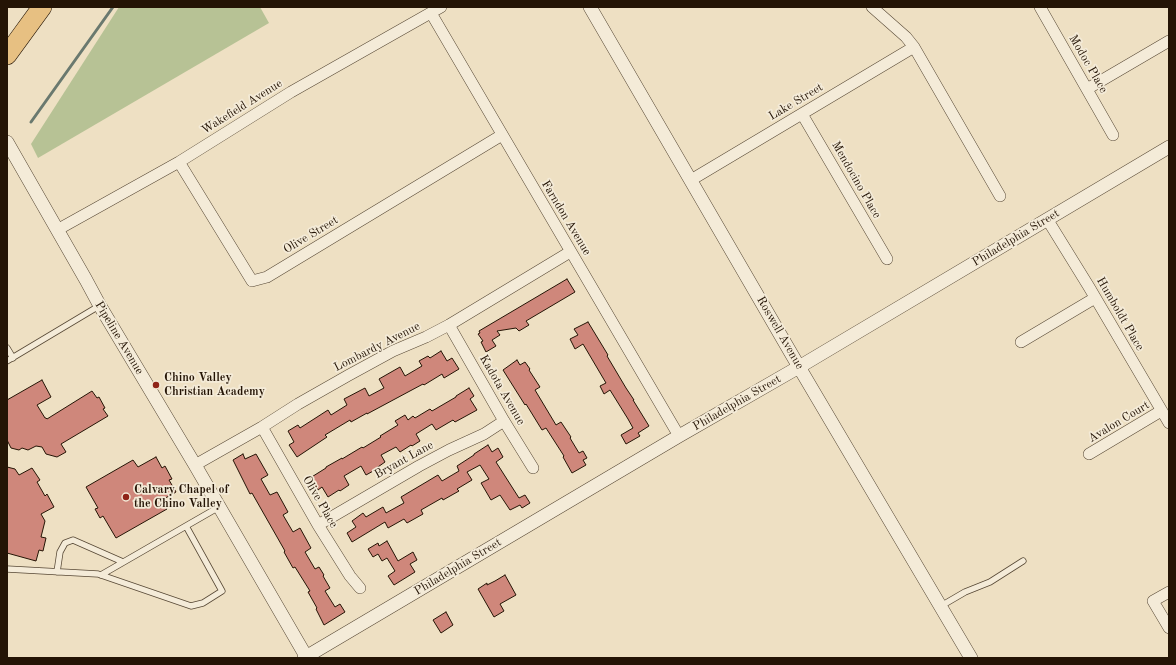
<!DOCTYPE html>
<html>
<head>
<meta charset="utf-8">
<style>
  body { margin:0 }
  #map { position:relative; width:1176px; height:665px; overflow:hidden; background:#eee0c3; font-family:"Old Standard TT",serif }
  canvas { display:block }
  .frame { position:absolute; inset:0; border:8px solid #241405; pointer-events:none }
</style>
</head>
<body>
<div id="map">
<canvas width="1176" height="665"></canvas>
<div class="frame"></div>
</div>
<script>
const ctx = document.querySelector('canvas').getContext('2d');
ctx.lineJoin = 'round';
function fill(path, color) {
  ctx.fillStyle = color;
  ctx.fill(path, 'evenodd');
}
function poly(rows) {
  const path = new Path2D();
  for (const r of rows) {
    path.moveTo(r[0], r[1]);
    for (let i = 2; i < r.length; i += 2) path.lineTo(r[i], r[i + 1]);
  }
  return path;
}
function strokePath(path, color, width, dash) {
  ctx.strokeStyle = color;
  ctx.lineWidth = width;
  ctx.lineCap = dash ? 'butt' : 'round';
  ctx.setLineDash(dash || []);
  ctx.stroke(path);
}
function write(font, color, halo, rows, align = 'center') {
  ctx.font = font + ' "Old Standard TT",serif';
  ctx.lineWidth = 3.5;
  ctx.setLineDash([]);
  ctx.textBaseline = 'middle';
  ctx.strokeStyle = halo;
  ctx.fillStyle = color;
  for (const [text, x, y, turn = 0] of rows) {
    ctx.save();
    ctx.translate(x, y);
    ctx.rotate((+turn || 0) * Math.PI / 180);
    ctx.textAlign = isNaN(turn) ? turn : align;
    if (halo) ctx.strokeText(text, 0, 0);
    ctx.fillText(text, 0, 0);
    ctx.restore();
  }
}
fill(poly([
  [119,7,260,7,269,23,38,158,31,144]
]), '#b7c295');
strokePath(poly([
  [31,122,113,7]
]), '#6a796f', 3);
const building = poly([
  [567,279,575,292,526,321,529,325,519,331,516,328,497,331,500,335,492,340,496,346,486,352,481,342,483,341,478,334,480,333,479,331,567,279],
  [588,322,608,355,607,356,626,388,634,400,633,400,649,426,638,433,640,436,626,444,621,435,633,428,628,419,610,390,604,394,600,386,606,383,583,344,575,349,570,339,578,335,574,329,588,322],
  [441,351,447,361,452,358,459,369,444,378,442,374,424,385,423,384,367,414,367,413,351,422,350,420,325,435,327,437,297,457,289,445,294,442,288,431,298,425,300,428,328,410,331,415,347,405,344,399,365,388,369,396,384,388,379,379,400,367,405,376,422,366,419,361,428,356,430,358,441,351],
  [517,360,520,365,525,362,530,369,529,370,540,387,535,390,556,425,561,422,571,437,570,438,579,453,583,451,587,458,583,460,586,465,572,473,563,457,564,456,546,428,542,430,526,404,525,405,503,370,517,360],
  [42,380,51,397,37,405,45,418,46,418,47,419,92,391,97,398,99,397,105,408,103,409,108,416,61,444,66,452,57,457,46,454,42,447,36,446,28,450,22,448,19,450,11,448,7,440,7,400,42,380],
  [469,388,474,396,470,399,477,410,455,422,453,420,436,430,432,424,416,434,420,441,412,446,411,445,400,452,396,447,381,455,385,462,375,469,375,470,366,475,361,466,344,476,349,485,340,491,339,490,328,497,322,487,318,490,310,478,326,468,326,467,342,458,342,459,362,447,363,448,381,437,380,436,398,425,395,421,405,415,408,420,413,416,415,418,430,409,432,411,456,397,456,396,469,388],
  [488,445,492,452,498,448,503,457,496,462,519,498,525,495,530,503,522,508,520,505,510,510,500,495,491,500,481,483,489,479,480,465,467,472,472,480,457,489,459,491,443,500,442,498,421,510,423,514,407,523,404,519,388,528,385,522,352,542,347,533,356,527,352,521,363,513,366,517,383,507,386,513,404,503,401,497,428,481,438,475,442,481,459,471,457,466,474,455,474,454,488,445],
  [243,454,245,459,256,454,268,475,261,479,270,495,277,492,288,512,283,515,293,532,300,528,311,548,305,552,315,569,319,567,324,575,323,576,330,588,325,591,335,607,340,604,345,612,324,625,316,609,317,608,308,592,310,591,295,567,293,568,284,552,285,551,252,493,250,494,233,460,243,454],
  [156,457,162,468,165,466,172,479,169,480,176,492,162,500,167,509,116,538,103,516,100,518,95,509,98,508,86,487,133,460,138,467,156,457],
  [7,467,15,469,19,475,32,468,40,480,37,482,45,496,47,494,54,507,41,514,45,521,41,537,46,538,43,551,39,550,36,561,7,553,7,467],
  [387,541,398,561,413,552,417,560,410,564,415,572,394,585,388,576,395,571,387,558,382,561,378,554,373,557,368,549,378,543,379,546,387,541],
  [505,575,516,595,500,604,504,611,494,617,478,589,487,583,487,585,495,581,505,575],
  [446,612,453,625,441,633,433,620,446,612]
]);
fill(building, '#cf877b');
strokePath(building, '#241405', 1);
const service = poly([
  [7,348,13,358],
  [7,361,99,306],
  [7,569,98,574,191,606,203,603,222,591,186,526,219,507],
  [57,572,60,552,65,543,73,540,123,562],
  [101,575,186,526],
  [941,606,965,592,990,582,1023,561]
]);
const minor = poly([
  [872,7,906,37,914,47,1000,196],
  [1040,7,1113,135],
  [431,13,679,436],
  [1087,89,1169,41],
  [802,114,887,259],
  [179,162,252,281,267,277,502,135],
  [691,180,914,47],
  [1047,219,1089,287,1169,423],
  [57,230,179,162,291,92,441,7],
  [449,325,504,421,533,468],
  [1021,342,1095,298],
  [262,427,318,525,350,576,360,588],
  [1089,454,1161,411],
  [195,465,262,427,298,404,349,375,393,351,426,337,449,325,570,252],
  [318,525,419,466,449,450,484,434,504,421],
  [1169,592,1153,601,1169,628]
]);
const tertiary = poly([
  [590,7,799,367,971,658],
  [7,142,86,280,100,306,195,465,307,658],
  [304,658,679,436,799,367,1169,147]
]);
const motorway = poly([
  [7,55,42,7]
]);
strokePath(service, '#564734', 7);
strokePath(minor, '#564734', 12);
strokePath(tertiary, '#564734', 14);
strokePath(motorway, '#241405', 20);
strokePath(service, '#f4ebd8', 5.5);
strokePath(minor, '#f4ebd8', 11);
strokePath(tertiary, '#f4ebd8', 13);
strokePath(motorway, '#e7c082', 19);
for (const [x, y, r, color] of [
  [156,385,4,"#8f2418"],
  [126,497,4,"#8f2418"]
]) {
  const dot = new Path2D();
  dot.arc(x, y, r, 0, 2 * Math.PI);
  ctx.fillStyle = color;
  ctx.fill(dot);
  strokePath(dot, '#f4ebd8', 1.5);
}
write('12px', '#241405', '#f4ebd8', [
  ["Modoc Place",1088,64,60],
  ["Lake Street",796,102,-31],
  ["Wakefield Avenue",242,107,-32],
  ["Mendocino Place",856,180,60],
  ["Farndon Avenue",566,218,59],
  ["Olive Street",311,235,-31],
  ["Philadelphia Street",1016,238,-31],
  ["Humboldt Place",1120,314,60],
  ["Roswell Avenue",780,333,60],
  ["Pipeline Avenue",119,338,59],
  ["Lombardy Avenue",377,347,-27],
  ["Kadota Avenue",502,390,60],
  ["Philadelphia Street",737,403,-30],
  ["Avalon Court",1119,422,-31],
  ["Bryant Lane",404,460,-29],
  ["Olive Place",320,502,60],
  ["Philadelphia Street",458,567,-31]
]);
write('bold 12px', '#241405', '#f4ebd8', [
  ["Chino Valley",164,378],
  ["Christian Academy",164,392],
  ["Calvary Chapel of",134,490],
  ["the Chino Valley",134,504]
], 'left');
</script>
</body>
</html>
